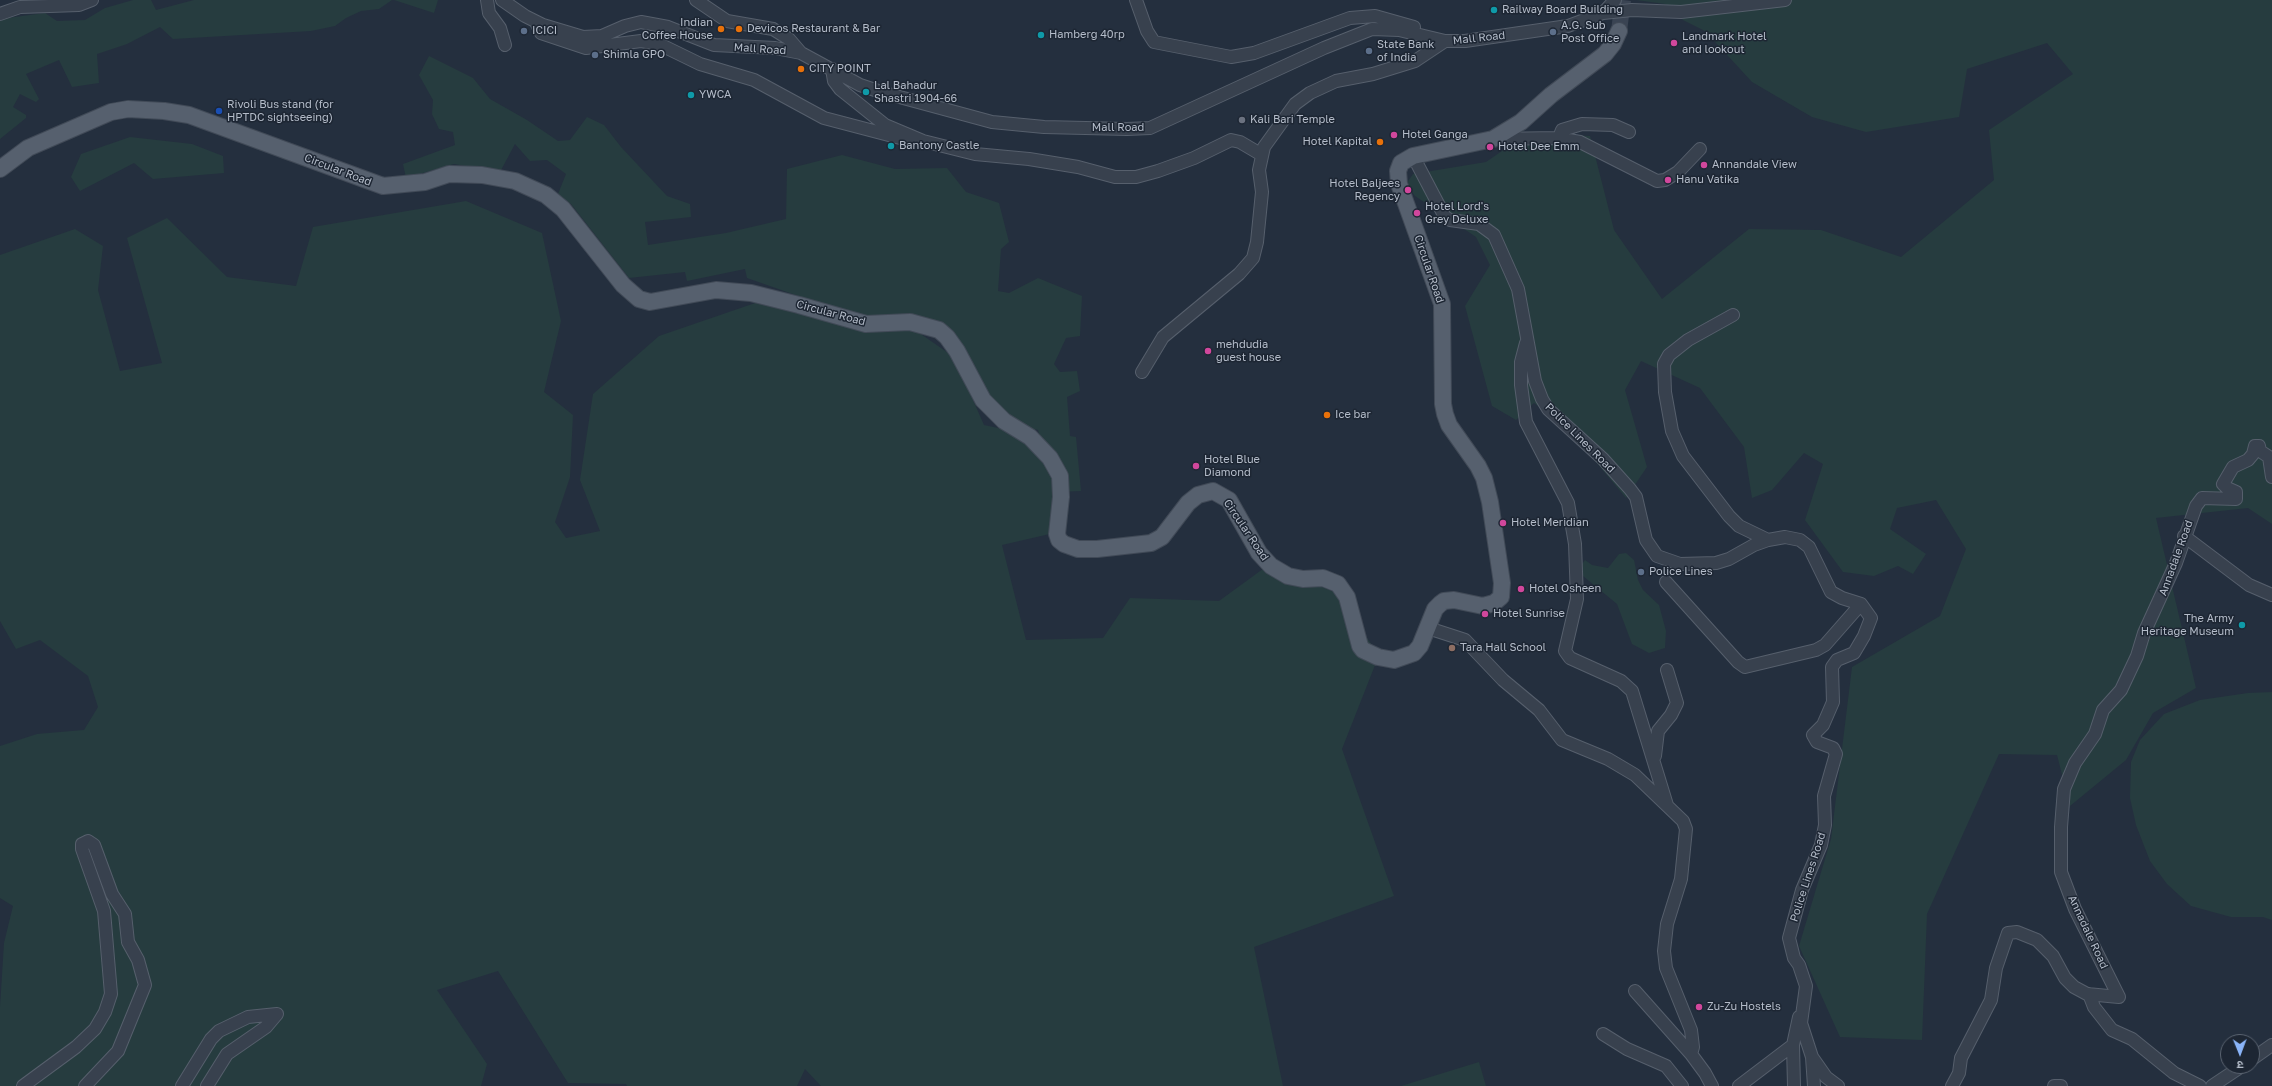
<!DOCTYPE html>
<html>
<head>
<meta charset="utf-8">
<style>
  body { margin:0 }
  #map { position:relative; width:2272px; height:1086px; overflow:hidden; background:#242f3e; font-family:"Golos Text","Noto Sans Devanagari",sans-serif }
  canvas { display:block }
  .north { position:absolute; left:2220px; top:1034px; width:40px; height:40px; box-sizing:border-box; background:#1d2633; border:1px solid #59626f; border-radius:50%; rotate:179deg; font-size:11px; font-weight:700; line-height:16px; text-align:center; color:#b4bcc9 }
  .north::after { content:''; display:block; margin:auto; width:14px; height:18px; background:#8ab4f8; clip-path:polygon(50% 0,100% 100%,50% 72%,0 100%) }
</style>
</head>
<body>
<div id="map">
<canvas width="2272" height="1086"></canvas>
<div class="north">उ</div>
</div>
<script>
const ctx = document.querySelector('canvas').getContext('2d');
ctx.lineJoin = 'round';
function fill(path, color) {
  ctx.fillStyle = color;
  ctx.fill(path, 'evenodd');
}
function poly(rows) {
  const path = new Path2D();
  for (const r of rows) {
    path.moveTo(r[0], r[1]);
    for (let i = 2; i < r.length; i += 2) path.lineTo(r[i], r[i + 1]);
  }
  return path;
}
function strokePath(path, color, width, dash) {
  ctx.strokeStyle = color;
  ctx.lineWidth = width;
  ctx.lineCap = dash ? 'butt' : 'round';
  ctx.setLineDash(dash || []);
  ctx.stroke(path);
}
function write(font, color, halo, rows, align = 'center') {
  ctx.font = font + ' "Golos Text",sans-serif';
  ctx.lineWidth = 3;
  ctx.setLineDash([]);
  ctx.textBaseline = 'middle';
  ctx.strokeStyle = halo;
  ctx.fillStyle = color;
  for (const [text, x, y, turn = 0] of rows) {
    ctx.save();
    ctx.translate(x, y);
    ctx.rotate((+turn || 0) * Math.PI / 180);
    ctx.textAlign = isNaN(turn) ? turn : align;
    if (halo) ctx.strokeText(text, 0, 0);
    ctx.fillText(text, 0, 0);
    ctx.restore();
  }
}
fill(poly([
  [133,0,151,0,156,10,194,0,392,0,379,9,361,11,346,18,335,26,311,31,173,39,160,27,127,44,97,54,99,83,72,87,59,60,26,74,39,99,36,102,20,94,13,107,26,115,26,118,0,139,0,21,7,18,45,13,57,21,85,20,105,8],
  [394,0,438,0,434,13],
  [1636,0,2272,0,2272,524,2248,508,2156,518,2196,688,2153,713,2126,760,2070,806,2057,755,1999,754,1927,914,1922,1040,1840,1037,1799,946,1831,839,1852,667,1940,616,1966,549,1936,500,1897,508,1890,529,1926,554,1913,574,1898,566,1874,576,1843,572,1805,520,1823,464,1804,453,1772,490,1752,498,1744,447,1700,388,1641,361,1625,390,1647,467,1626,498,1571,432,1534,403,1516,420,1492,406,1465,306,1490,265,1476,237,1415,196,1406,184,1413,174,1486,162,1528,133,1590,136,1614,230,1662,299,1749,229,1821,230,1901,257,1994,180,1989,130,2073,74,2047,43,1967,69,1959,117,1866,132,1812,117,1752,82,1705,31,1683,20,1665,4],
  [429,56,473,78,490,99,527,120,558,141,570,140,587,117,604,125,621,147,667,196,690,204,691,217,645,222,648,245,726,233,786,219,787,169,842,155,895,169,947,168,966,192,999,203,1009,242,1001,249,998,291,1009,293,1038,278,1082,296,1080,336,1066,338,1054,364,1060,372,1077,371,1080,391,1067,397,1070,436,1076,437,1081,491,1058,492,1054,533,1002,545,1026,640,1103,638,1130,598,1219,601,1267,566,1335,592,1379,655,1342,749,1394,896,1254,947,1283,1086,821,1086,805,1069,797,1086,627,1086,626,1084,568,1083,498,971,437,990,487,1064,481,1086,0,1086,0,1007,4,943,13,906,0,898,0,746,37,734,84,730,98,707,88,676,40,640,16,649,0,621,0,255,75,229,103,246,98,290,120,371,162,363,127,238,167,218,227,277,296,286,313,227,466,201,542,233,561,321,544,392,573,415,570,477,555,522,566,538,600,531,580,480,593,394,659,336,761,301,865,331,915,330,954,357,984,425,1032,435,1056,488,1038,430,992,419,959,348,922,320,867,320,747,278,745,269,687,281,685,272,629,278,571,204,558,194,566,174,547,160,530,161,515,144,500,172,454,164,406,178,403,164,455,145,453,132,439,129,432,114,433,100,419,75],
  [130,137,192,144,223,156,224,173,153,179,134,163,80,191,71,177,81,154],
  [1626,553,1634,560,1638,580,1643,590,1659,605,1666,631,1665,648,1649,653,1632,644,1617,604,1583,576,1582,564,1585,560,1592,565,1608,568,1619,554],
  [2272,692,2272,920,2263,917,2231,917,2191,906,2167,884,2150,861,2136,825,2130,798,2131,762,2140,740,2164,714,2200,700,2248,693],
  [1479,1062,1486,1086,1401,1086]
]), '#263c3f');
strokePath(poly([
  [1619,31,1623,0]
]), '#3a4453', 16, [16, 8]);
const minor = poly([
  [487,0,489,13,500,28,505,45],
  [502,0,525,16,543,25,583,37,602,36,625,26,641,22,668,27,714,45,775,48,801,53,860,85,881,92,992,122,1044,127,1127,129,1150,128,1324,48,1372,29,1399,30,1445,41,1465,41,1568,26,1603,13,1632,10,1681,12,1785,0],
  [696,0,727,21,773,29,789,39,801,53],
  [1136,0,1147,31,1154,42,1231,57,1254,53,1350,18,1375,16,1414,27],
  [1603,13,1615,0],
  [0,14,20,7,79,5,92,0],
  [536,22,541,33,586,48,641,41,659,44,700,64,754,80,824,118,904,139],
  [832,69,834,81,840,89,885,125,923,141,975,154,1029,159,1078,167,1115,177,1136,177,1158,171,1194,158,1231,140,1240,142,1262,155],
  [1494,139,1557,138,1580,142,1657,181,1665,180,1678,172,1700,149],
  [1562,139,1560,135,1562,130,1582,124,1613,125,1629,132],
  [1413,156,1445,217,1450,220,1479,224,1494,235,1518,289,1535,381,1542,399,1548,409,1603,459,1630,489,1636,497,1646,540,1657,556,1680,564,1716,563,1729,559,1754,545,1768,540,1785,537,1800,540,1809,547,1831,592,1842,598,1861,604,1871,618,1864,636,1854,653,1837,660,1832,667,1833,702,1823,725,1813,735,1817,742,1833,748,1836,754,1824,796,1825,825,1821,845,1802,890,1789,938,1794,958,1799,965,1806,986,1801,1023,1812,1057,1814,1086],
  [1733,315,1688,340,1669,355,1664,364,1665,392,1672,431,1683,456,1729,516,1739,526,1768,540],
  [1526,343,1521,362,1521,385,1526,422,1568,503,1575,544,1577,599,1565,651,1570,658,1621,681,1632,691,1667,805],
  [1142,372,1163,337,1239,274,1253,258,1257,242,1262,192,1259,170,1264,147,1295,104,1310,93,1336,81,1373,74,1415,61,1445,41],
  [2184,536,2249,585,2272,595],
  [1666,582,1738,662,1745,667,1816,650,1825,645,1861,604],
  [1428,628,1465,640,1503,680,1539,710,1562,740,1608,759,1635,775,1683,821,1686,829,1681,879,1667,924,1664,951,1666,968,1691,1030,1693,1047,1691,1054],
  [1655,756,1658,731,1671,715,1677,703,1667,670],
  [1635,991,1691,1054,1705,1073,1712,1086],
  [2089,994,2094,1007,2112,1030,2132,1039,2174,1073,2200,1086],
  [1603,1034,1627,1049,1666,1066,1682,1086],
  [1812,1057,1826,1077,1838,1086],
  [2252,1059,2272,1045],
  [23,1086,76,1047,95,1029,105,1012,111,994,104,911,82,849,82,844,88,841,94,845,112,894,125,914,128,942,138,960,145,985,118,1051,85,1086],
  [182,1086,211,1039,219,1031,248,1017,277,1014],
  [207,1086,227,1054,266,1027,277,1014],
  [1739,1086,1793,1045],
  [1794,1086,1793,1045,1799,1017],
  [1952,1086,1959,1073,1961,1058,1991,1000,1996,968,2008,933,2017,932,2037,940,2053,956,2065,978,2074,987,2087,994,2119,997,2075,909,2061,872,2061,827,2064,789,2075,763,2095,734,2103,710,2121,690,2137,656,2144,633,2176,563,2196,506,2202,498,2236,499,2236,492,2227,488,2223,484,2233,467,2248,460,2253,454,2255,446,2259,446,2260,451,2269,457,2272,477],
  [2054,1086,2061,1086],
  [2212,1086,2242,1066]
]);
const major = poly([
  [0,169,28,148,111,112,128,109,164,111,189,115,383,186,425,182,449,174,482,175,515,181,546,195,563,209,623,285,639,299,650,302,716,290,751,293,799,305,866,324,910,322,939,330,947,337,957,351,983,400,1004,421,1030,437,1050,458,1060,476,1061,497,1057,534,1059,540,1064,544,1078,549,1097,549,1151,543,1162,537,1188,503,1198,495,1213,491,1229,500,1259,553,1271,566,1288,576,1303,579,1323,578,1338,584,1347,597,1360,646,1363,650,1378,657,1394,660,1414,653,1420,646,1435,609,1440,604,1444,601,1454,600,1483,606,1494,603,1501,597,1502,583,1490,502,1484,478,1478,466,1449,425,1445,414,1443,404,1442,304,1399,184,1398,171,1401,163,1413,156,1493,139,1521,122,1551,95,1605,54,1613,44,1619,31]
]);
strokePath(minor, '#565f6c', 14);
strokePath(major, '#414a57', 18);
strokePath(minor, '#38414e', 12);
strokePath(major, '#56606e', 16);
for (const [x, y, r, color] of [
  [1494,10,4,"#0f9aa8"],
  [721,29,4,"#e8710a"],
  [739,29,4,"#e8710a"],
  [524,31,4,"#5c6f8a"],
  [1553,32,4,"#5c6f8a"],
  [1041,35,4,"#0f9aa8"],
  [1674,43,4,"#d1479c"],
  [1369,51,4,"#5c6f8a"],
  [595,55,4,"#5c6f8a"],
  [801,69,4,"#e8710a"],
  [866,92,4,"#0f9aa8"],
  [691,95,4,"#0f9aa8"],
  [219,111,4,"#1a4fb4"],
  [1242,120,4,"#6b7280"],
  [1394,135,4,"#d1479c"],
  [1380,142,4,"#e8710a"],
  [891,146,4,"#0f9aa8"],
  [1490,147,4,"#d1479c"],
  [1704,165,4,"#d1479c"],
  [1668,180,4,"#d1479c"],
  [1408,190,4,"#d1479c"],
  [1417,213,4,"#d1479c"],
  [1208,351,4,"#d1479c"],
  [1327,415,4,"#e8710a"],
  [1196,466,4,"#d1479c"],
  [1503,523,4,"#d1479c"],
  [1641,572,4,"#5c6f8a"],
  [1521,589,4,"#d1479c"],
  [1485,614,4,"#d1479c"],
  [2242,625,4,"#0f9aa8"],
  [1452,648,4,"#8d6e63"],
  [1699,1007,4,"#d1479c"]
]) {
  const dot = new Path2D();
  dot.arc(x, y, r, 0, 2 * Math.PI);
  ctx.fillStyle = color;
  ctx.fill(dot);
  strokePath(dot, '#1d2633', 1.5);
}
write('11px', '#b4bcc9', '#1d2633', [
  ["Railway Board Building",1502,10],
  ["Indian",713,23,"right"],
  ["Coffee House",713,36,"right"],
  ["A.G. Sub",1561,26],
  ["Post Office",1561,39],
  ["Devicos Restaurant & Bar",747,29],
  ["ICICI",532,31],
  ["Hamberg 40rp",1049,35],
  ["Landmark Hotel",1682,37],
  ["and lookout",1682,50],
  ["State Bank",1377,45],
  ["of India",1377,58],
  ["Shimla GPO",603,55],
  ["CITY POINT",809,69],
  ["Lal Bahadur",874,86],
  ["Shastri 1904-66",874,99],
  ["YWCA",699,95],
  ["Rivoli Bus stand (for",227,105],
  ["HPTDC sightseeing)",227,118],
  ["Kali Bari Temple",1250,120],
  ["Hotel Ganga",1402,135],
  ["Hotel Kapital",1372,142,"right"],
  ["Bantony Castle",899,146],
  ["Hotel Dee Emm",1498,147],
  ["Annandale View",1712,165],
  ["Hanu Vatika",1676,180],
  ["Hotel Baljees",1400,184,"right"],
  ["Regency",1400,197,"right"],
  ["Hotel Lord's",1425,207],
  ["Grey Deluxe",1425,220],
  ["mehdudia",1216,345],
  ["guest house",1216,358],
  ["Ice bar",1335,415],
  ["Hotel Blue",1204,460],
  ["Diamond",1204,473],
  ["Hotel Meridian",1511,523],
  ["Police Lines",1649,572],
  ["Hotel Osheen",1529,589],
  ["Hotel Sunrise",1493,614],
  ["The Army",2234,619,"right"],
  ["Heritage Museum",2234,632,"right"],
  ["Tara Hall School",1460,648],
  ["Zu-Zu Hostels",1707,1007]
], 'left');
write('11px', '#b4bcc9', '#1d2633', [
  ["Mall Road",1479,38,-6],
  ["Mall Road",760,49,4],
  ["Mall Road",1118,128],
  ["Circular Road",338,170,21],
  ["Circular Road",1429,269,71],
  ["Circular Road",831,313,15],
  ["Police Lines Road",1580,438,45],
  ["Circular Road",1246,530,56],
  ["Annadale Road",2176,558,-70],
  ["Police Lines Road",1808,877,-72],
  ["Annadale Road",2088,932,65]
]);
</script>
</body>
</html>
